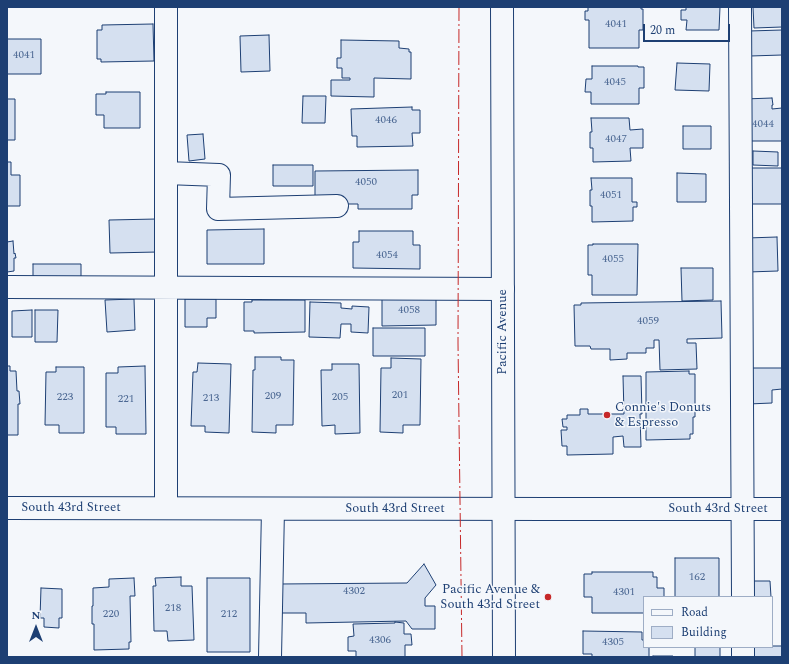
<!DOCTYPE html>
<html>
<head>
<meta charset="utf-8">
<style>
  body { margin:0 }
  #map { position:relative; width:789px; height:664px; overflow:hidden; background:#f4f7fb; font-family:Spectral,serif }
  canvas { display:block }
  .frame { position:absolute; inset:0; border:8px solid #1d3f73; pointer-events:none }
  .legend { position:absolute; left:643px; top:596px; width:130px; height:52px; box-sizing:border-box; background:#f4f7fb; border:1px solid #9eadc5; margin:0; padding:5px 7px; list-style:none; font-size:12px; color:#1d3f73 }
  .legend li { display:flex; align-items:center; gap:8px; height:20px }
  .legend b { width:20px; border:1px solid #9eadc5 }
  .north { position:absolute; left:16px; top:608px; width:40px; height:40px; -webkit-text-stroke:3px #f4f7fb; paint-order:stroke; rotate:0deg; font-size:11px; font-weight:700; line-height:16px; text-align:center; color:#1d3f73 }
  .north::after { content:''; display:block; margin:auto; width:14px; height:18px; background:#1d3f73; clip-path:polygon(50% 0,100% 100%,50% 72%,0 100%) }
  .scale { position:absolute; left:643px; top:24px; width:87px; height:18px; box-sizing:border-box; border:2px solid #1d3f73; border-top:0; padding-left:5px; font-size:12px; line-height:14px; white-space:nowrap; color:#1d3f73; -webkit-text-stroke:3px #f4f7fb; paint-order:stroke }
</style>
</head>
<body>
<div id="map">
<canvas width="789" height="664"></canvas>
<div class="frame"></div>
<ul class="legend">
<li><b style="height:5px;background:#f4f7fb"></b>Road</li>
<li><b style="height:11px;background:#d5e0f0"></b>Building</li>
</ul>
<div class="north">N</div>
<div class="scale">20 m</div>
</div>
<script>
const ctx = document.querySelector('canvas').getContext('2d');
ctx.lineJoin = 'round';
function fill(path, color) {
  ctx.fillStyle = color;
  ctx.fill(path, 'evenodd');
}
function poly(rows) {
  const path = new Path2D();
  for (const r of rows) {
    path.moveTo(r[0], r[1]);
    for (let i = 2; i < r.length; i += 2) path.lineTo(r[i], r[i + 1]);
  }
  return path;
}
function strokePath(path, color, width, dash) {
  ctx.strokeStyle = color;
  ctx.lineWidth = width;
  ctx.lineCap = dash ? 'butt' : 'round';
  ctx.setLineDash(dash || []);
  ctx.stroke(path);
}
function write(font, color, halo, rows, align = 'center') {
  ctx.font = font + ' Spectral,serif';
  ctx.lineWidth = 3;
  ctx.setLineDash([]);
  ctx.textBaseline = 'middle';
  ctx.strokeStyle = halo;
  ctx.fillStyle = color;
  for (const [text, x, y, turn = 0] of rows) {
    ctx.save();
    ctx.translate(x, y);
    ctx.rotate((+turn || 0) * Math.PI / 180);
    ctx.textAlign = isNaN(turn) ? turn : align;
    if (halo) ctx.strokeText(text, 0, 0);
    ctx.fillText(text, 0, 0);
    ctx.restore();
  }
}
const building = poly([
  [588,7,641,7,641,9,643,9,643,30,639,30,639,48,589,48,589,20,585,20,585,11,588,11,588,7],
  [686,7,720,7,719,30,686,30,687,20,681,20,681,10,686,10,686,7],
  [753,7,782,7,782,27,754,28,753,7],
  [153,24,154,61,101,62,101,59,97,59,97,30,102,30,102,25,153,24],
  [782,30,782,55,750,56,749,31,782,30],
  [269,35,270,71,241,72,240,36,269,35],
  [7,39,41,39,41,74,7,74,7,39],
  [341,40,399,41,399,48,409,49,409,52,411,52,411,79,374,78,374,97,331,96,331,80,350,80,350,78,342,78,342,68,337,68,337,58,341,58,341,40],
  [677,63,710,64,709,91,675,90,677,63],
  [592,66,638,66,638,67,644,67,644,88,639,88,639,104,591,104,591,92,585,92,586,79,592,79,592,66],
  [106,92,140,92,140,128,104,128,104,115,96,115,96,94,106,94,106,92],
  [303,96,326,96,325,123,302,123,303,96],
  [772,98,773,105,772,105,772,109,782,108,782,141,745,141,744,99,772,98],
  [7,99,15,99,15,140,7,140,7,99],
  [412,107,412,110,420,110,420,133,412,133,413,146,357,147,357,136,352,136,351,109,412,107],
  [591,118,629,118,630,130,643,129,643,148,630,148,631,161,593,162,593,148,590,148,590,132,592,132,591,118],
  [683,126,711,126,711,149,683,149,683,126],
  [203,134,205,159,189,161,187,135,203,134],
  [753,151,778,152,778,166,753,165,753,151],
  [7,162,11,162,11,175,20,175,20,206,7,206,7,162],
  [273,165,313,165,313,186,273,186,273,165],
  [751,168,782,168,782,204,752,204,751,168],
  [418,170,418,195,412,195,412,209,358,209,358,204,315,204,315,171,418,170],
  [677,173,706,174,706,202,677,202,677,173],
  [591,178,632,178,632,202,637,202,637,207,633,207,633,221,592,222,592,206,590,206,590,190,592,190,591,178],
  [157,219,158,252,110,253,109,220,157,219],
  [264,229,264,264,207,264,207,230,264,229],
  [359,231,413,231,413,245,420,245,420,269,353,268,353,242,359,242,359,231],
  [777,237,778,271,748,272,747,238,777,237],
  [13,241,14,254,15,253,16,258,14,258,14,271,7,272,7,242,13,241],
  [593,244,638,244,637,295,592,295,592,275,588,275,588,245,593,245,593,244],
  [33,264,81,264,81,287,33,286,33,264],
  [681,268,713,268,713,300,682,301,681,268],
  [436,296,436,325,382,326,382,297,436,296],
  [134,299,135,330,107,332,105,300,134,299],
  [185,299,216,299,216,318,207,318,207,327,185,327,185,299],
  [252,300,305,300,305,332,254,333,254,331,244,331,244,302,252,302,252,300],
  [721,301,722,338,687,339,687,343,696,343,697,369,660,370,659,340,654,340,654,348,646,348,646,353,627,353,627,359,610,360,610,349,591,349,590,346,575,346,574,305,581,305,581,303,721,301],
  [310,302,341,303,341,308,352,309,352,306,369,307,368,333,351,332,351,324,341,324,340,338,309,337,310,302],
  [32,310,32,337,12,337,12,311,32,310],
  [35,310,58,310,57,342,35,342,35,310],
  [373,328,425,328,425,356,373,356,373,328],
  [255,357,281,357,281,360,294,360,293,425,276,425,276,433,252,432,253,370,255,370,255,357],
  [391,358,421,359,420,425,403,425,403,433,380,432,381,368,391,368,391,358],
  [198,363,231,364,229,433,205,432,205,426,191,426,193,372,197,372,198,363],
  [332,364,359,364,360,433,335,434,335,425,322,426,321,370,332,370,332,364],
  [7,366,10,366,10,371,16,371,17,391,19,391,20,404,18,404,18,435,7,435,7,366],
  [145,366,146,434,116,434,116,427,106,427,106,373,118,373,118,367,145,366],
  [56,367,84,367,84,433,59,433,59,425,45,425,46,372,56,372,56,367],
  [747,368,782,368,782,389,772,390,772,403,748,404,747,368],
  [689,371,689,374,695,374,695,417,693,417,693,434,690,434,690,439,646,440,646,372,689,371],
  [623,376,641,376,642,414,640,414,641,447,624,447,623,436,613,437,613,454,567,455,567,446,562,446,561,430,567,430,567,427,563,427,562,419,567,419,567,415,580,415,580,409,588,409,588,414,624,414,623,376],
  [675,558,719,558,719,597,675,597,675,558],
  [424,564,436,585,425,598,425,606,435,606,435,629,412,629,406,621,306,623,306,613,278,613,278,584,407,583,424,564],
  [592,572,653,572,653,577,657,577,657,588,664,588,664,597,644,597,644,613,592,613,592,597,584,597,584,574,592,574,592,572],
  [181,577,181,586,192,586,194,640,168,641,167,631,154,631,153,586,156,586,155,578,181,577],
  [134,578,135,596,130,596,131,642,129,642,129,649,94,650,94,624,92,624,92,606,93,606,93,588,109,587,109,579,134,578],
  [207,578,250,578,250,652,207,652,207,578],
  [746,581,770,581,771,597,746,597,746,581],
  [41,588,62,589,62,618,59,618,59,628,44,627,44,618,40,618,41,588],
  [395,622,404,623,404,634,411,634,412,645,405,645,405,657,356,657,356,651,348,651,348,637,354,636,353,624,395,623,395,622],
  [583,631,642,632,642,640,644,640,644,647,649,647,649,657,592,657,592,654,583,654,583,631],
  [772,646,782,646,782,657,748,657,749,647,772,647,772,646],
  [695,647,720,647,720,657,695,657,695,647],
  [653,656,673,656,673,657,653,657,653,656]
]);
fill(building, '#d5e0f0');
strokePath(building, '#1d3f73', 1);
const minor = poly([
  [740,7,743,597],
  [166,173,219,175,218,209,337,206],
  [7,287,503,289],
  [7,508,551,509,782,509],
  [166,508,166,7],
  [743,647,743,657],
  [270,657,273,509]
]);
const major = poly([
  [502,7,504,657]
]);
strokePath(minor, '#1d3f73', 24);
strokePath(major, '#1d3f73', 24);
strokePath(minor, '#f4f7fb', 22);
strokePath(major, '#f4f7fb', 22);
strokePath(poly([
  [459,7,458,343,462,657]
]), '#c62828', 1, [14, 3, 2, 3]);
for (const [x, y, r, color] of [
  [607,415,4,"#c62828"],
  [548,597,4,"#c62828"]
]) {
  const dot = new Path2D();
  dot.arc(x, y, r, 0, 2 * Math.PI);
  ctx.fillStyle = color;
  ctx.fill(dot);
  strokePath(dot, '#f4f7fb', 1.5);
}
write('11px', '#4b6792', null, [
  ["4041",616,25],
  ["4041",24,56],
  ["4045",615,83],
  ["4046",386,121],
  ["4044",763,125],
  ["4047",616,140],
  ["4050",366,183],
  ["4051",611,196],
  ["4054",387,256],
  ["4055",613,260],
  ["4058",409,311],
  ["4059",648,322],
  ["201",400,396],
  ["209",273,397],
  ["223",65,398],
  ["205",340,398],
  ["213",211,399],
  ["221",126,400],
  ["162",697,578],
  ["4302",354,592],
  ["4301",624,593],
  ["218",173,609],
  ["220",111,615],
  ["212",229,615],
  ["4306",380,641],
  ["4305",613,643]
]);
write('13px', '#1d3f73', '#f4f7fb', [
  ["Pacific Avenue",503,332,-90],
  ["South 43rd Street",71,508],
  ["South 43rd Street",395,509],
  ["South 43rd Street",718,509]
]);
write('13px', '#1d3f73', '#f4f7fb', [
  ["Connie's Donuts",615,408],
  ["& Espresso",615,423],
  ["Pacific Avenue &",540,590,"right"],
  ["South 43rd Street",540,605,"right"]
], 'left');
</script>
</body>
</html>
